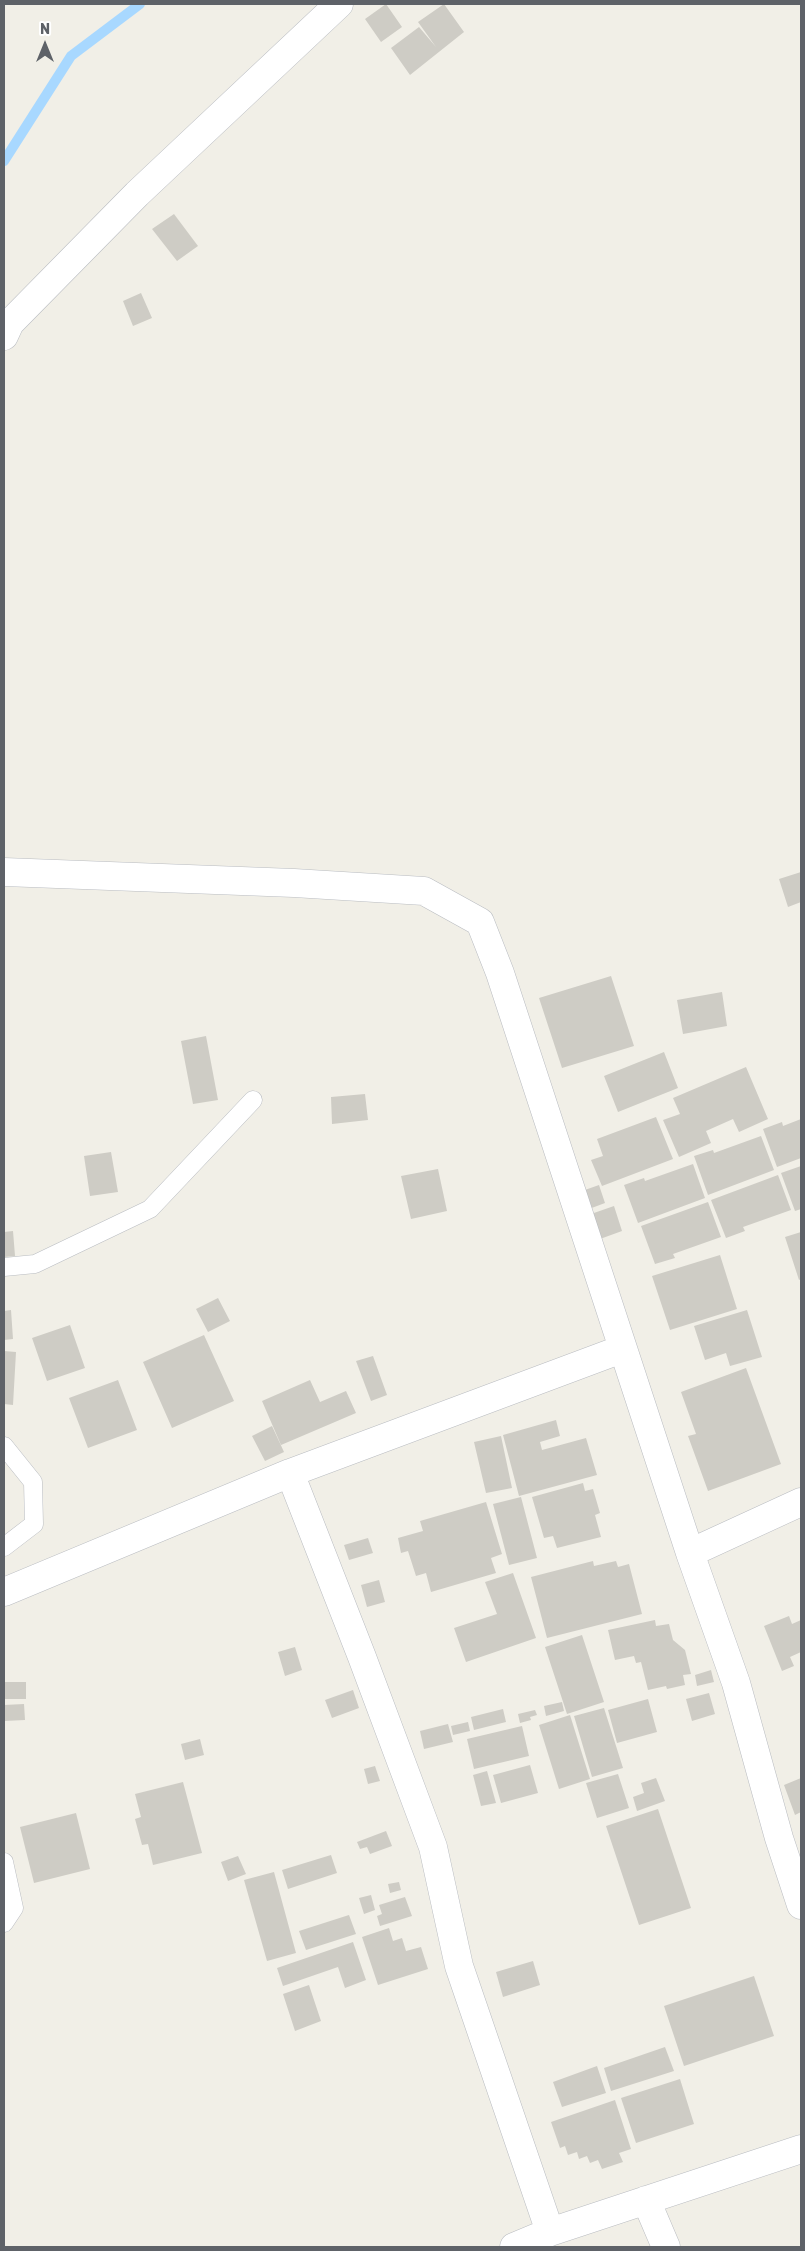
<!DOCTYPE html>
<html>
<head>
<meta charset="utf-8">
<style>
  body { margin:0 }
  #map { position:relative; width:805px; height:2251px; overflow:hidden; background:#f1efe7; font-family:Rubik,sans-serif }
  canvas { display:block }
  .frame { position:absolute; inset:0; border:5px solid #5e6268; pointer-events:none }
  .north { position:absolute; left:20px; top:20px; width:50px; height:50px; -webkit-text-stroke:4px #fff; paint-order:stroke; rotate:0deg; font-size:14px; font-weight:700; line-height:20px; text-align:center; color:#5e6268 }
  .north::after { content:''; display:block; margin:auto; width:18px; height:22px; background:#5e6268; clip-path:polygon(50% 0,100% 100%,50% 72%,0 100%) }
</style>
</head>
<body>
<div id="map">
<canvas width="805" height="2251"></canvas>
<div class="frame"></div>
<div class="north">N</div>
</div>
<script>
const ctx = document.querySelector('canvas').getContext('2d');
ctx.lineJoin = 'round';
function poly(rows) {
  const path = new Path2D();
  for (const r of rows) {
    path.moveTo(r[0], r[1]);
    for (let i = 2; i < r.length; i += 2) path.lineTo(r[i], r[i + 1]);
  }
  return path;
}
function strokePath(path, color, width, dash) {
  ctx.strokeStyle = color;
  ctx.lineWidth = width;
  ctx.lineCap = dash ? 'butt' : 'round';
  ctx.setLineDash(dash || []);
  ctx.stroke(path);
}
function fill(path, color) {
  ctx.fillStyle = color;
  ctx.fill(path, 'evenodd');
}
strokePath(poly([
  [4,161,71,56,140,4]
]), '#a8d8ff', 10);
fill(poly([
  [386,4,402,27,381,42,365,19],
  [444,4,464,32,410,75,391,48,419,27,436,47,418,22],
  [174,214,198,246,177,261,152,229],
  [141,293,152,318,133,326,123,301],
  [801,872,801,902,788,907,779,879],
  [611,976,634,1046,562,1068,539,998],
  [722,992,727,1026,683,1034,677,1000],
  [206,1036,218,1100,193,1104,181,1041],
  [664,1052,678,1088,618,1112,604,1076],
  [746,1067,768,1119,739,1132,733,1119,706,1131,711,1143,679,1157,663,1120,680,1114,673,1098],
  [365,1094,368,1120,332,1124,331,1097],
  [656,1117,673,1159,602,1186,591,1160,603,1156,597,1139],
  [801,1119,801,1158,777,1167,763,1129,782,1122,783,1126],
  [761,1136,774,1170,708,1195,694,1156,713,1150,714,1153],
  [111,1152,118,1192,90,1196,84,1156],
  [693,1164,705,1198,638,1223,624,1185,644,1178,645,1181],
  [801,1166,801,1209,795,1211,781,1173],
  [438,1169,447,1211,411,1219,401,1176],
  [778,1175,791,1210,743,1227,745,1231,726,1238,711,1200],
  [599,1185,605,1203,589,1209,582,1191],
  [708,1202,721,1237,673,1254,675,1258,655,1264,641,1226],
  [614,1206,622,1231,600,1239,591,1214],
  [13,1231,15,1256,4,1257,4,1232],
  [801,1232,801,1279,799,1280,785,1237],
  [720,1255,737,1309,670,1330,652,1276],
  [218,1298,230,1321,208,1332,196,1309],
  [11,1310,13,1339,4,1340,4,1311],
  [747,1310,762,1357,730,1366,726,1353,705,1360,694,1326],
  [70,1325,85,1368,47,1381,32,1338],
  [204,1335,234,1401,172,1428,143,1362],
  [4,1351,16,1352,13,1405,4,1404],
  [373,1356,387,1395,371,1401,356,1361],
  [746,1368,781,1464,708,1491,688,1436,696,1434,681,1392],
  [118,1380,137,1430,88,1448,69,1398],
  [310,1380,320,1402,346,1391,356,1413,281,1445,262,1401],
  [556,1420,560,1436,540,1442,542,1450,586,1438,597,1475,519,1496,503,1435],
  [272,1426,284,1452,265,1461,252,1436],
  [501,1436,512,1488,486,1493,474,1442],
  [583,1483,585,1491,593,1489,600,1513,595,1515,601,1537,557,1548,553,1536,544,1538,532,1497],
  [521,1497,537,1558,509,1565,493,1504],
  [486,1502,502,1554,491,1558,496,1573,431,1592,426,1573,416,1576,408,1551,401,1553,398,1538,423,1531,420,1521],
  [368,1538,373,1553,349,1560,344,1545],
  [593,1561,594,1566,616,1561,618,1567,629,1564,642,1614,547,1638,531,1577],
  [513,1573,536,1638,466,1662,454,1628,497,1614,485,1582],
  [379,1580,385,1602,367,1607,361,1585],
  [789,1616,792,1624,801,1620,801,1652,790,1657,794,1666,782,1671,764,1626],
  [655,1620,656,1626,669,1624,673,1640,685,1650,691,1674,683,1675,685,1685,667,1689,666,1686,648,1690,641,1662,636,1663,634,1656,615,1660,608,1630],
  [582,1635,604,1702,567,1714,545,1647],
  [295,1647,302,1670,285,1676,278,1652],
  [711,1670,714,1682,697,1686,695,1675],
  [4,1682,26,1682,26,1699,4,1699],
  [353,1690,359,1708,332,1718,325,1700],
  [709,1693,715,1714,692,1721,686,1699],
  [648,1699,657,1732,617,1743,608,1710],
  [562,1702,564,1711,546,1716,544,1706],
  [24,1704,25,1720,4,1721,4,1705],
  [604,1708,623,1768,592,1777,574,1716],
  [503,1709,506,1722,474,1730,471,1717],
  [535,1710,537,1715,530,1717,531,1720,520,1723,518,1714],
  [570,1715,590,1779,559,1789,539,1725],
  [468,1722,470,1731,453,1735,451,1726],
  [448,1724,453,1742,424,1749,420,1731],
  [522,1726,529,1756,474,1769,467,1739],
  [200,1739,204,1755,185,1760,181,1744],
  [530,1765,538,1793,501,1803,493,1775],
  [375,1766,380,1781,368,1784,364,1769],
  [487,1771,496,1803,481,1806,473,1775],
  [618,1774,629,1808,597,1818,586,1783],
  [656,1778,665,1801,637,1811,633,1797,644,1793,641,1783],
  [801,1778,801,1812,795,1815,784,1785],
  [183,1782,202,1853,153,1865,148,1844,142,1845,135,1819,141,1817,135,1794],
  [658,1809,691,1908,639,1925,606,1826],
  [76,1813,90,1869,34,1883,20,1827],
  [386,1831,392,1846,370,1854,367,1847,360,1849,357,1842],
  [331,1855,337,1873,288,1889,282,1870],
  [238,1856,246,1874,228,1881,221,1862],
  [274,1872,296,1953,267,1961,244,1880],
  [399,1882,401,1890,390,1893,388,1884],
  [371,1895,375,1910,364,1914,359,1898],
  [405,1897,412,1916,380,1926,377,1916,382,1914,379,1905],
  [349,1915,356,1934,306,1950,299,1931],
  [389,1928,393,1941,402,1938,406,1951,421,1947,428,1969,378,1985,362,1937],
  [353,1942,366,1980,345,1988,338,1967,283,1986,277,1968],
  [533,1961,540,1985,503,1997,496,1972],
  [754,1976,774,2036,684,2066,664,2006],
  [309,1985,321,2021,295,2031,283,1994],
  [665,2047,674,2071,611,2091,604,2068],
  [597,2066,606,2093,562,2107,553,2082],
  [680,2079,694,2124,636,2143,621,2098],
  [615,2100,631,2149,619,2153,623,2162,602,2169,598,2160,590,2163,587,2156,579,2159,577,2152,568,2155,565,2146,560,2148,551,2122]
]), '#ceccc5');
const lane = poly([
  [4,1267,35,1264,150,1209,253,1100],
  [4,1446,33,1482,34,1524,4,1547],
  [4,1862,14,1908,4,1923]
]);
const street = poly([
  [4,336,10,323,137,194,339,4],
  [4,872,294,883,424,891,480,922,500,973,690,1553,736,1683,779,1838,801,1905],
  [290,1473,362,1657,433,1847,459,1966,550,2232],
  [690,1553,801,1502],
  [4,1592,290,1473,622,1349],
  [646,2200,666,2247],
  [514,2247,550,2232,801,2149]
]);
strokePath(lane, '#b9bcc1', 19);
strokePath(street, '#b9bcc1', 29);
strokePath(lane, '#fff', 18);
strokePath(street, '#fff', 28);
</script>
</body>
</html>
